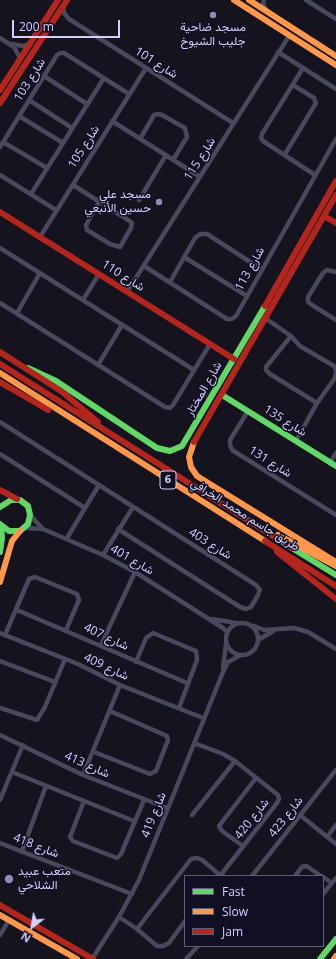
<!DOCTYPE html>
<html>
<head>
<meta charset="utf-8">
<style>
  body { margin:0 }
  #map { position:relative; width:336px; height:959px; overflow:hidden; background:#14131e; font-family:"Open Sans",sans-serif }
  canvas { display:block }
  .legend { position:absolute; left:184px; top:875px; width:140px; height:72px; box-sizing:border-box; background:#110f22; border:1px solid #5f5d7a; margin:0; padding:5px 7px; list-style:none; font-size:12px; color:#d3d1fd }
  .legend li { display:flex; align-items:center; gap:8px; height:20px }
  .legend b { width:20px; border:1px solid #5f5d7a }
  .north { position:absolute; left:12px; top:907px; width:40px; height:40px; -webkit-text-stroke:3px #110f22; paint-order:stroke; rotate:211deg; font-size:11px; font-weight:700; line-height:16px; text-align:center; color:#d3d1fd }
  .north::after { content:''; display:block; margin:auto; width:14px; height:18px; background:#d3d1fd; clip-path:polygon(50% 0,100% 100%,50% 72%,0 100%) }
  .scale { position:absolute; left:12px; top:20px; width:108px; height:18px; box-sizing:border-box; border:2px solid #d3d1fd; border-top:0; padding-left:5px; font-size:12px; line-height:14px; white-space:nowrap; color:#d3d1fd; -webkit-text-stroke:3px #110f22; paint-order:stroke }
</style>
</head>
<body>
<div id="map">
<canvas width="336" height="959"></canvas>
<ul class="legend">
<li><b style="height:5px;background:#63d668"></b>Fast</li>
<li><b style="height:5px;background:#ff974d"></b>Slow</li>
<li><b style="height:5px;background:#b3261e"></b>Jam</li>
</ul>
<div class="north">N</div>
<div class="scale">200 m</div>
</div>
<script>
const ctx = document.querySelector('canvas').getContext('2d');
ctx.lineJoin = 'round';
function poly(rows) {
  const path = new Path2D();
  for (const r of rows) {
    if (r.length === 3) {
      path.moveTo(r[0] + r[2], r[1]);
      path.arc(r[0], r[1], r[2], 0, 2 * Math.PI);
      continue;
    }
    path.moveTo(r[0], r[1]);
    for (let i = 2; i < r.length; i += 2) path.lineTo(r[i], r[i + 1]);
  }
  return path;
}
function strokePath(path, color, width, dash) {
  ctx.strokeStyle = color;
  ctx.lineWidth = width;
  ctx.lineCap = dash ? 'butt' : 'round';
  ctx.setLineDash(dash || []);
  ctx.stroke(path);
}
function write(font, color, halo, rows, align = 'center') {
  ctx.font = font + ' "Open Sans",Vazirmatn,sans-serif';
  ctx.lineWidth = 3;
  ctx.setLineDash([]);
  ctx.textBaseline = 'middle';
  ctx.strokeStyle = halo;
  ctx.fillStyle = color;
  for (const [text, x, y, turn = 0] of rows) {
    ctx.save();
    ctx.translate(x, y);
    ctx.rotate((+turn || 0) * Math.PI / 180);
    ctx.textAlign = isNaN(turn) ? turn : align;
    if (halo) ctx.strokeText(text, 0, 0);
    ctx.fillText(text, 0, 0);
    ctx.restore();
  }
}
strokePath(poly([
  [264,0,263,4,267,11],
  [306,0,336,19],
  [63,6,64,13,69,19,233,123],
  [0,38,14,47,20,58],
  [12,44,23,46,30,44],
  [278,52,336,89],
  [303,68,262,134,261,138,263,141,315,175],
  [44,76,87,104],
  [29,100,72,128],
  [19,116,63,143],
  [112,121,200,177],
  [140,139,154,115,158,114,162,115,185,128,187,137,173,160],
  [3,142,47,168],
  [0,147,57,55,60,53,64,53,129,94],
  [285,154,316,103,314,98,293,85],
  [0,175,56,210],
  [73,185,128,220,132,223,131,228,120,247,110,244,87,230,86,225,99,202],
  [31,194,104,78],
  [139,200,166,155],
  [40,237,146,68],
  [0,248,194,370],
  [184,257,247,296],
  [144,266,227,319,232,319,236,316,336,139],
  [336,272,327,270,323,273,308,297,308,302,312,305,336,320],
  [170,282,195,238,200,234,207,234,261,269],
  [127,292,289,36],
  [83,300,99,274],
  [0,303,165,407,170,408,173,405,210,344],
  [17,313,40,273],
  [265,318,291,336],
  [98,365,122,325],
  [317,403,270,374,266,370,266,367,291,336,300,346,334,366,336,370],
  [248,411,230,440,230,445,232,450,336,515],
  [0,422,256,585,260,590,258,595,251,607,246,609,240,607,118,529],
  [296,441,317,403,335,378,336,373],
  [0,454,85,508],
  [330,463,336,453],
  [30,515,43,529,103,555,135,572,223,628,227,632],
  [25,528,43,529],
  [67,538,99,485],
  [103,555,133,507],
  [17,610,187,683],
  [212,619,236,623],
  [242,639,16],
  [254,626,264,630,294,628,308,632,336,649],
  [0,633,78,664,120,685,203,718],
  [5,635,29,579,35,577,77,594,79,600,66,630],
  [258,640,275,630],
  [101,645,135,572],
  [0,661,55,682],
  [136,662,146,638,153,633,196,651,197,660,179,708],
  [223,668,226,644],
  [0,708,37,720,45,707,65,659],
  [0,735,83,775,167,808],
  [194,743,223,754,235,761,278,795,279,799,277,803,220,876],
  [94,752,150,774,156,771,168,740,167,736,110,711],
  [12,772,134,821],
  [83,775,120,685],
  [0,800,23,745],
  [84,801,70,837,73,841,117,858,121,854,144,800],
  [192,815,235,761],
  [300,815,336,844],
  [327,837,336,825],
  [0,843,132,894],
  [243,846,222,831,219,826,256,778],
  [22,851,46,786],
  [252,876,336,770],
  [295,876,302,867,305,866,308,867,321,876],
  [323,877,332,883],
  [323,894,336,878],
  [119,917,137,929,157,946,163,946,169,943,185,921],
  [137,929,191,859,197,858,202,860,220,875],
  [0,935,9,920],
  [92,959,119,917,139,880,223,672,228,662,241,655],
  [186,959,198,946]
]), '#49495e', 4.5);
strokePath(poly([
  [28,368,56,381,157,448,170,451,182,446,265,306],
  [222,395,336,466],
  [0,507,11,500,20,500,28,506,30,515,28,524,20,531,9,531,0,524],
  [292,548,336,575],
  [0,552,2,538,1,525],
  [320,959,336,939]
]), '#63d668', 6);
strokePath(poly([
  [234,0,336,65],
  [249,0,336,56],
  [0,373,265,541],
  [194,442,189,457,191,467,197,476,336,562],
  [278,535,336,566],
  [0,582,12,541,20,531],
  [0,915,77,959],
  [334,959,336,956]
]), '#ff974d', 6);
strokePath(poly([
  [0,90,58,0],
  [0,103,67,0],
  [0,212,234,359],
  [324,216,336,223],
  [265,306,336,181],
  [0,352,61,391,98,422],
  [0,364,292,548],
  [0,382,48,410],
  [194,442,336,195],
  [0,490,17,499],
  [265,541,336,586],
  [277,552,336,599],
  [0,905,93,959]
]), '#b3261e', 6);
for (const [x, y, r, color] of [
  [213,15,4,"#908eaf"],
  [159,202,4,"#908eaf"],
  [9,879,5,"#908eaf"]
]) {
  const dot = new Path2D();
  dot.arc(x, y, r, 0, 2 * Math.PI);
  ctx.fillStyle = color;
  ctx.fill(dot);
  strokePath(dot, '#110f22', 1.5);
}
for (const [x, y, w] of [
  [168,480,16]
]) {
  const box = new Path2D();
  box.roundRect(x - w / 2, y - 9, w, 18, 3);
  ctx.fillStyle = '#110f22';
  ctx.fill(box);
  strokePath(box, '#d3d1fd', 1);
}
write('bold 11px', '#d3d1fd', null, [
  ["6",168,480]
]);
write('12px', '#d3d1fd', '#110f22', [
  ["مسجد ضاحية",213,28],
  ["جليب الشيوخ",213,42],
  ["مسجد علي",151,195,"right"],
  ["حسين الأنبعي",151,209,"right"],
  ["متعب عبيد",18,872,"left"],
  ["الشلاحي",18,886,"left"]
]);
write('12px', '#d3d1fd', '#110f22', [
  ["شارع 101",156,63,32],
  ["شارع 103",30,80,-58],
  ["شارع 105",84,147,-58],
  ["شارع 115",200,159,-58],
  ["شارع 113",250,269,-61],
  ["شارع 110",123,276,32],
  ["شارع المختار",204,389,-60],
  ["شارع 135",285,421,32],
  ["شارع 131",270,462,32],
  ["طريق جاسم محمد الخرافي",245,515,32],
  ["شارع 403",210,544,32],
  ["شارع 401",132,560,30],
  ["شارع 407",106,637,25],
  ["شارع 409",106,667,25],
  ["شارع 413",87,765,24],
  ["شارع 419",154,815,-68],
  ["شارع 423",286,817,-52],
  ["شارع 420",252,819,-52],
  ["شارع 418",36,846,21]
]);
</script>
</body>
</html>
